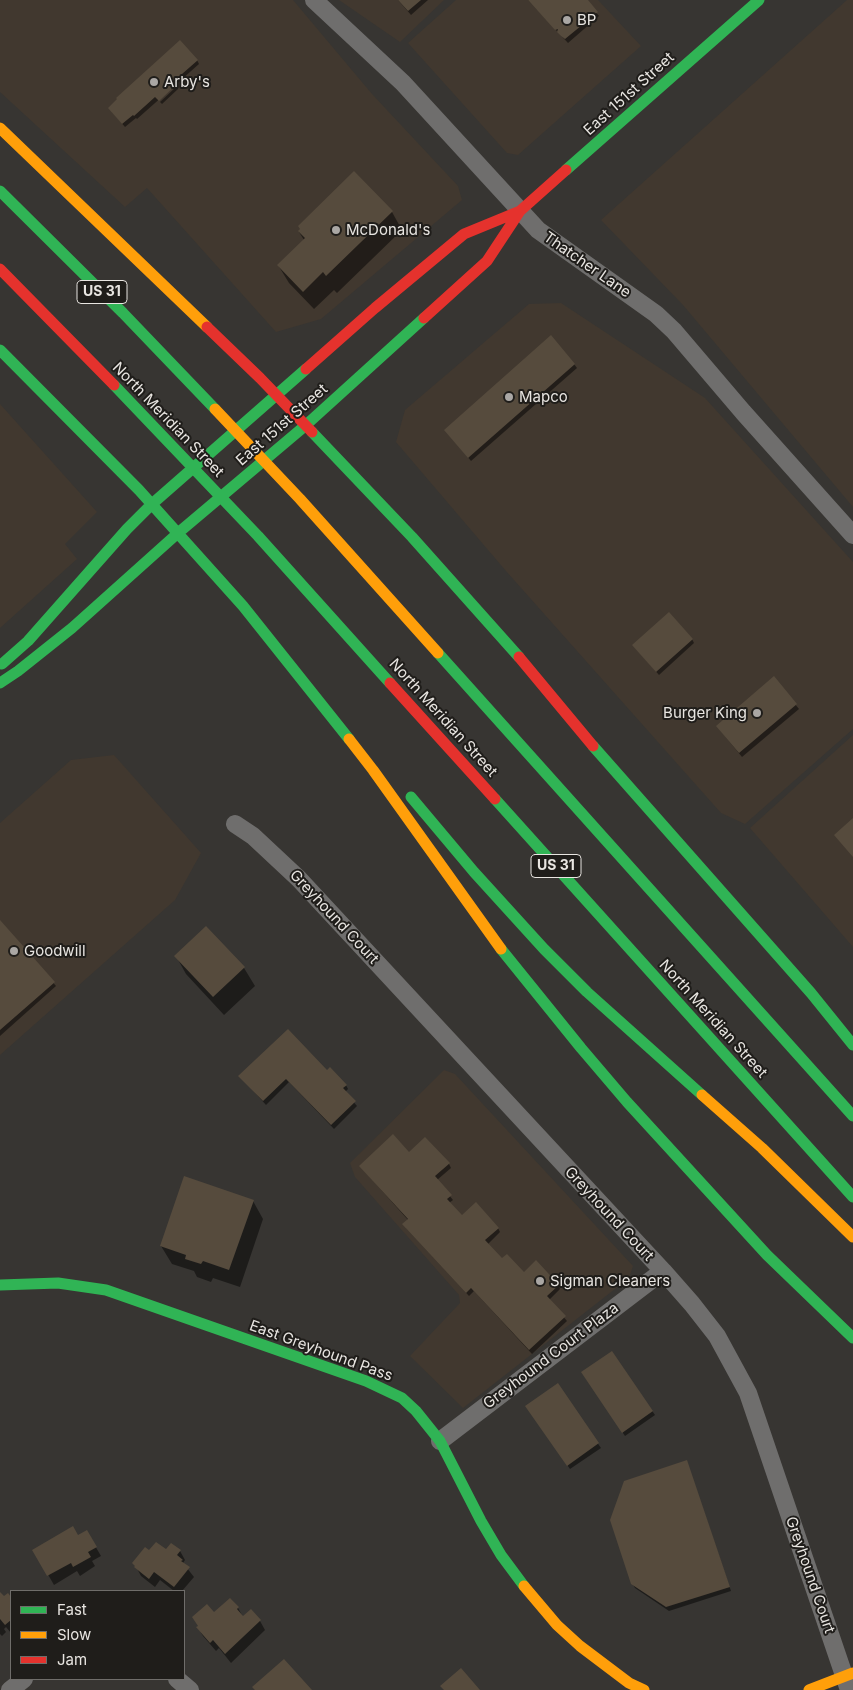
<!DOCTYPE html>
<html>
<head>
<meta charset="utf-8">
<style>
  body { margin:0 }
  #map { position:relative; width:853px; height:1690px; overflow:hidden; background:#373532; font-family:Inter,sans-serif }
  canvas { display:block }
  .legend { position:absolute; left:10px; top:1590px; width:175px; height:90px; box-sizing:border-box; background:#1f1d1a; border:1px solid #6f6d6a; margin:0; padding:6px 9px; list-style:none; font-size:15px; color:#e8e5e1 }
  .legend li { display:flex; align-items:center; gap:10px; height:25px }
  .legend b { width:25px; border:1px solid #6f6d6a }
</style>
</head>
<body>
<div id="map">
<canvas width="853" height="1690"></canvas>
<ul class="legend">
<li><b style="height:6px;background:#30b455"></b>Fast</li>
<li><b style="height:6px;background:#ff9f0a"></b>Slow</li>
<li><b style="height:6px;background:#e5322d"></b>Jam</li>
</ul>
</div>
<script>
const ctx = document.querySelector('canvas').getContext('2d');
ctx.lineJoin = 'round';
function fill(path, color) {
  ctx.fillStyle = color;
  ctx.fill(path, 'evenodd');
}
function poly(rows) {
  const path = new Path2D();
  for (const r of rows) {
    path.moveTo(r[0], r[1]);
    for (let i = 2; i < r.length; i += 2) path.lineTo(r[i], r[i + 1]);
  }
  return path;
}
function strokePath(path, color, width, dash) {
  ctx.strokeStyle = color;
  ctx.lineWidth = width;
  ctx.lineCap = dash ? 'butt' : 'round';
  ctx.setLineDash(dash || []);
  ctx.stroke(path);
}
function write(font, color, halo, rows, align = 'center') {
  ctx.font = font + ' Inter,sans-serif';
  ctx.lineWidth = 4;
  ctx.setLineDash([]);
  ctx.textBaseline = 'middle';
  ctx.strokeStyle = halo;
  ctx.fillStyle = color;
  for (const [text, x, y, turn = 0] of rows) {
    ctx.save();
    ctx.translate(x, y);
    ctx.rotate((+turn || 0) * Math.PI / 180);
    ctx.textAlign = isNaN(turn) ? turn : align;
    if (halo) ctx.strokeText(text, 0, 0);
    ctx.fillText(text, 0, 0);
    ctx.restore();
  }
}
fill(poly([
  [0,0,293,0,372,94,458,186,462,200,321,319,276,332,147,188,125,207,0,92],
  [339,0,444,0,400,42],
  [456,0,598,0,641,46,518,155,507,153,408,43],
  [847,0,853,0,853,507,683,305,601,220],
  [561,303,705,398,853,562,853,729,745,824,721,813,506,571,396,442,405,410,529,304],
  [0,404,97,512,65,544,77,559,0,628],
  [853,735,853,947,750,828],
  [114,755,201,853,175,900,0,1055,0,823,71,760],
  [444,1070,455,1074,633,1266,629,1278,463,1408,410,1356,460,1303,459,1295,355,1177,350,1163]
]), '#41382f');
fill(poly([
  [398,0,428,0,411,15],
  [528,0,586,0,599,16,568,43],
  [197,60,199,64,137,119,136,118,125,127,112,112],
  [177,86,178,89,162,104,160,102],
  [354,173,392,212,402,230,337,293,334,290,314,309,289,283,278,265,304,240,299,232],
  [574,364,577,368,471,461,445,430],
  [692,639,694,643,659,675,633,645],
  [774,678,799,709,742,757,720,730],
  [0,921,56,986,0,1036],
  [206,928,244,968,255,986,224,1015,186,974,176,956],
  [327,1072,346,1085,348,1089,345,1092,357,1106,334,1129,289,1082,266,1105,240,1076],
  [409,1154,449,1164,451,1168,437,1180,453,1200,449,1203,461,1217,498,1228,500,1232,487,1245,502,1260,524,1273,558,1285,560,1289,549,1300,567,1321,532,1354,474,1291,469,1296,406,1228,408,1220,360,1166],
  [253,1201,263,1219,240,1287,213,1278,211,1282,197,1277,194,1271,172,1264,161,1246],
  [612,1352,655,1415,625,1436,585,1377],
  [557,1385,601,1448,570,1469,529,1410],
  [687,1462,731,1591,669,1611,635,1588,632,1583],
  [87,1532,101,1556,92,1561,95,1566,80,1576,77,1571,54,1585,34,1550,78,1537],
  [171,1544,180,1551,185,1560,183,1563,194,1577,182,1591,174,1591,160,1580,155,1587,141,1576,134,1563,150,1552,166,1551],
  [0,1594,4,1598,8,1595,11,1599,11,1633,6,1627,4,1629,6,1632,2,1636,0,1634],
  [238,1608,243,1617,260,1621,265,1630,231,1663,219,1648,216,1651,203,1636,198,1628,214,1614]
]), '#0007');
fill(poly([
  [398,0,421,0,408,11],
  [528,0,588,0,598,12,565,39,561,36,557,32,558,29,555,30],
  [180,40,198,60,174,81,177,84,159,101,155,97,134,116,133,115,122,124,108,108,117,99,116,98],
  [354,171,393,211,326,276,323,272,303,292,277,265,305,238,298,231,300,229,298,226],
  [551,335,575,364,468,458,444,430],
  [669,612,693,639,656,672,632,645],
  [774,676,797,704,739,753,716,726],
  [853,818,853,857,834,835],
  [0,920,55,982,0,1030],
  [206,926,245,967,213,997,174,956],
  [288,1029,327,1070,330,1067,347,1085,343,1088,356,1101,331,1125,286,1079,263,1101,238,1076],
  [393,1134,409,1152,425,1137,450,1163,435,1176,452,1195,447,1199,462,1215,476,1202,499,1228,485,1240,502,1258,507,1254,524,1272,536,1260,559,1285,547,1296,566,1316,529,1350,471,1288,466,1293,402,1224,408,1219,359,1166],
  [184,1176,254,1200,229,1270,203,1261,201,1264,185,1259,186,1255,160,1246],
  [612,1351,653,1411,622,1433,581,1372],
  [558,1383,599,1443,567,1466,525,1406],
  [687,1460,730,1587,666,1607,631,1584,610,1520,624,1481],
  [73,1526,78,1535,87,1530,97,1547,88,1552,91,1557,73,1567,71,1563,47,1576,32,1550],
  [156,1542,166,1549,171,1543,181,1550,177,1555,183,1560,181,1561,190,1567,174,1587,154,1572,149,1579,134,1567,135,1566,132,1563,145,1547,149,1550],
  [0,1592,4,1596,8,1593,11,1597,11,1620,5,1625,0,1619],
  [230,1598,239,1607,237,1609,243,1616,251,1609,261,1620,225,1654,213,1640,210,1643,196,1627,198,1626,192,1617,207,1604,214,1612],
  [284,1659,312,1690,255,1690,252,1687],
  [461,1668,480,1690,444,1690,440,1686]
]), '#564b3d');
strokePath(poly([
  [314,0,403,83,538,230,656,314,674,331,743,412,853,535],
  [235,824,253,836,299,879,663,1271,692,1304,717,1336,748,1393,849,1690],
  [440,1441,663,1271],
  [177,1679,190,1690],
  [10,1690,24,1679]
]), '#6f6e6d', 18);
strokePath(poly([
  [566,170,759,0],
  [0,191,123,313,215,409],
  [0,350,139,490,243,606,349,739],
  [114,385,258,536,390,683],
  [312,432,412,537,519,657],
  [438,653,853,1116],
  [2,664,28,641,127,529,152,504,306,369],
  [0,683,18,671,72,628,178,533,306,425,424,318],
  [593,746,811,993,853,1045],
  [411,797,474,872,544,949,587,992,702,1095],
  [495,799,853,1197],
  [501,949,581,1048,627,1102,767,1255,853,1338],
  [0,1285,58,1283,106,1290,366,1381,402,1398,416,1411,440,1441,481,1521,501,1555,524,1586]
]), '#30b455', 11);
strokePath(poly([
  [0,128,207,327],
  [215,409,300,499,438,653],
  [349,739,373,770,501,949],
  [702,1095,762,1148,853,1237],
  [524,1586,557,1625,580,1646,629,1683,644,1690],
  [809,1690,853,1673]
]), '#ff9f0a', 11);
strokePath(poly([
  [0,269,114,385],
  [424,318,487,261,520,211,566,170],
  [207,327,260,378,312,432],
  [306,369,375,308,464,234,520,211],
  [519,657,593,746],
  [390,683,495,799]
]), '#e5322d', 11);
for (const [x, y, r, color] of [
  [567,20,5,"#aaa7a4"],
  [154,82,5,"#aaa7a4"],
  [336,230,5,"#aaa7a4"],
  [509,397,5,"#aaa7a4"],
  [757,713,5,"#aaa7a4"],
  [14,951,5,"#aaa7a4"],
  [540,1281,5,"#aaa7a4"]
]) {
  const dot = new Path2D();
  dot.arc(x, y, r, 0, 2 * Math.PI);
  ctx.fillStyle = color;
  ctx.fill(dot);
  strokePath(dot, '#1f1d1a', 2);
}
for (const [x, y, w] of [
  [102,292,50],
  [556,866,50]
]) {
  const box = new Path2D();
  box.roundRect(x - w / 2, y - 11.5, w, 23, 4);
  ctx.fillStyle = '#1f1d1a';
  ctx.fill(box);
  strokePath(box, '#e8e5e1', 1);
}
write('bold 14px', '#e8e5e1', null, [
  ["US 31",102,292],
  ["US 31",556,866]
]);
write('15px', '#e8e5e1', '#1f1d1a', [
  ["BP",577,20],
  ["Arby's",164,82],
  ["McDonald's",346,230],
  ["Mapco",519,397],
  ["Burger King",747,713,"right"],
  ["Goodwill",24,951],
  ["Sigman Cleaners",550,1281]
], 'left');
write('15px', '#e8e5e1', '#1f1d1a', [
  ["East 151st Street",629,94,-42],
  ["Thatcher Lane",587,265,35],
  ["North Meridian Street",168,420,46],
  ["East 151st Street",282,425,-41],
  ["North Meridian Street",443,718,48],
  ["Greyhound Court",334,917,47],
  ["North Meridian Street",713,1019,48],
  ["Greyhound Court",609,1214,47],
  ["East Greyhound Pass",321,1351,20],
  ["Greyhound Court Plaza",551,1356,-37],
  ["Greyhound Court",810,1575,71]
]);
</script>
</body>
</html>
